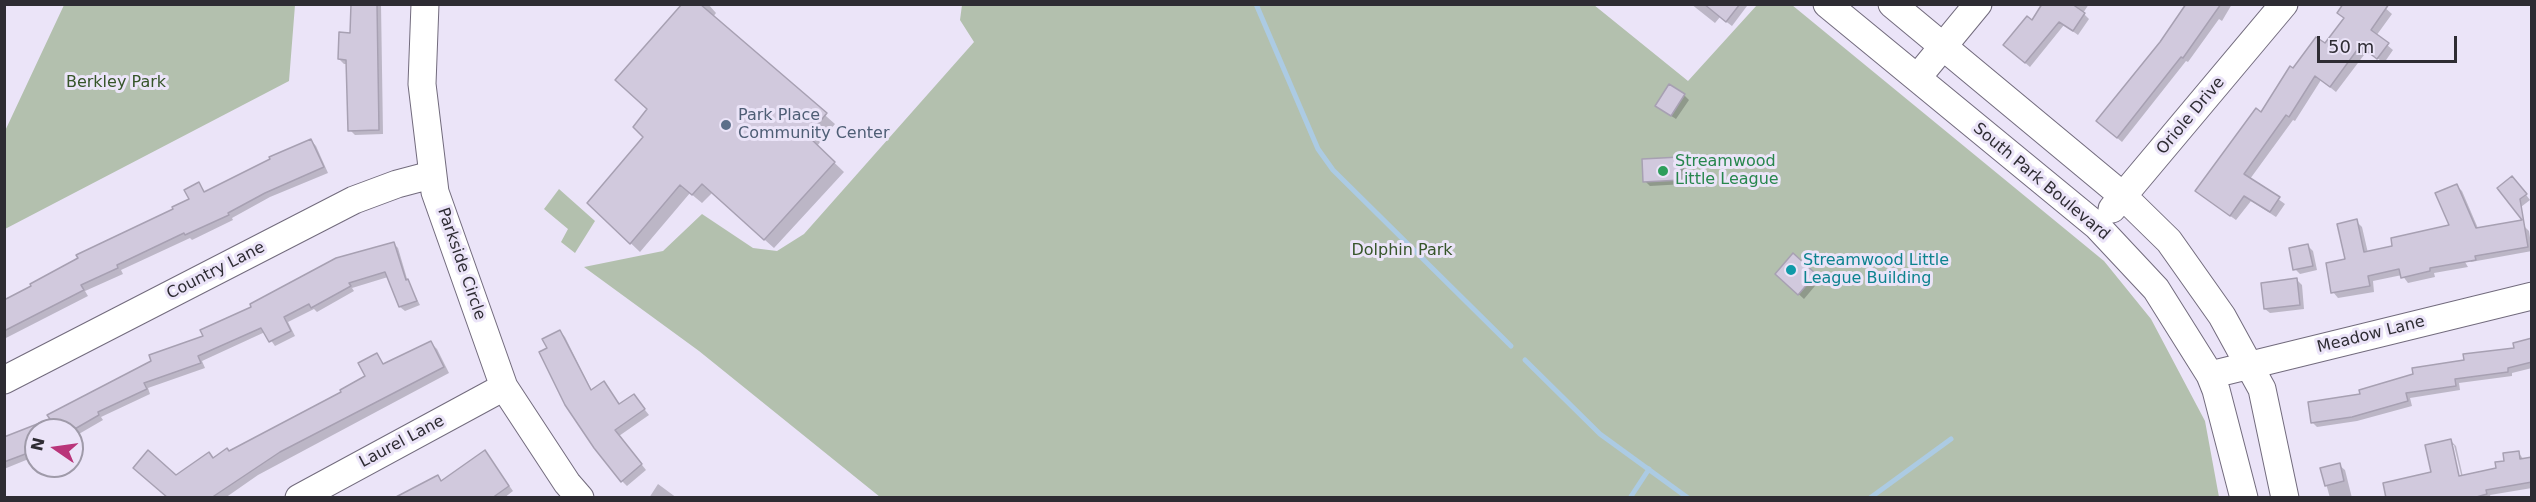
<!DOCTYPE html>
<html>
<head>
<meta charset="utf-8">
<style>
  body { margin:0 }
  #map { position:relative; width:2536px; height:502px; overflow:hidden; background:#ebe4f8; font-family:"DejaVu Sans",sans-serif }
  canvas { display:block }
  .frame { position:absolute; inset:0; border:6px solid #2e2c33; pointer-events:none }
  .north { position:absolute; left:24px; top:418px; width:60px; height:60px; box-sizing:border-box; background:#ebe4f8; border:2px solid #9f9aa9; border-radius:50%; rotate:283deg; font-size:16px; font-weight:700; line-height:24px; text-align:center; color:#2e2c33 }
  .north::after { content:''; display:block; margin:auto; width:21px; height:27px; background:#b9357a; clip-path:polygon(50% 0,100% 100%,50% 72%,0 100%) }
  .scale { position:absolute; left:2317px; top:36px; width:140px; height:27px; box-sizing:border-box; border:3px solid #2e2c33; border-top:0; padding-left:8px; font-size:18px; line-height:21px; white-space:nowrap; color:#2e2c33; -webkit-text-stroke:4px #ebe4f8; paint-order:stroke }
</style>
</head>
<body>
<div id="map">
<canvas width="2536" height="502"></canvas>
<div class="frame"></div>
<div class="north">N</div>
<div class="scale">50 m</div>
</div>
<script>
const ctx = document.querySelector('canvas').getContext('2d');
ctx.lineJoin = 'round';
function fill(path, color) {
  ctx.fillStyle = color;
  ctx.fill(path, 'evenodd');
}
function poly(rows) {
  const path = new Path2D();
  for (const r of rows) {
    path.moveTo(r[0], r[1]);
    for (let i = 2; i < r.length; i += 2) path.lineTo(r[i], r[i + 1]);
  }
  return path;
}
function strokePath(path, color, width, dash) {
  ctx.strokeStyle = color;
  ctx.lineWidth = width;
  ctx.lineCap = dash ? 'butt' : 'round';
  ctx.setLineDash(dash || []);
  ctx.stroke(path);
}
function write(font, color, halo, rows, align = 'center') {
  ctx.font = font + ' "DejaVu Sans",sans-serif';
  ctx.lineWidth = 6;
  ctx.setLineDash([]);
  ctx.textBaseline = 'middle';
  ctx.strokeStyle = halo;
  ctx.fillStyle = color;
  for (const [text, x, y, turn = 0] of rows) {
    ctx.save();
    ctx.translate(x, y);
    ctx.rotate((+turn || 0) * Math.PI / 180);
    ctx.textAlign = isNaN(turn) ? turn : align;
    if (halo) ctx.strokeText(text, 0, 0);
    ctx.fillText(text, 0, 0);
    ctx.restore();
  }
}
fill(poly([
  [64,5,295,5,289,81,5,229,5,131],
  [962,5,1594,5,1688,81,1757,5,1792,5,2104,261,2151,319,2205,421,2219,497,880,497,699,351,584,267,663,251,702,214,753,248,777,251,804,234,974,42,960,20],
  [559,189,595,221,575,253,561,242,568,229,544,209]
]), '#b3c0ae');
fill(poly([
  [352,4,381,4,383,134,355,135,350,130,348,64,344,64,339,59,351,34],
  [684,4,708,4,716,13,713,17,835,124,817,146,844,172,774,248,712,193,702,203,690,193,640,252,599,213,645,137,649,109],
  [1691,4,1746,4,1747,6,1732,26,1720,17,1715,23],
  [2044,4,2089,4,2083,13,2089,19,2078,35,2064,25,2030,67,2010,50],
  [2196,4,2232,4,2222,21,2219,19,2188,62,2186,61,2122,142,2103,126],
  [2384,7,2392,14,2376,36,2393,50,2384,63,2367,51,2336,92,2321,80,2295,121,2293,120,2250,179,2285,204,2276,217,2251,201,2236,220,2202,196,2197,191,2262,114,2294,70,2325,45],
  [1684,95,1689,100,1676,119,1662,110],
  [311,140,316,146,328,173,270,197,232,218,233,220,192,240,190,238,121,270,123,274,85,291,88,296,4,339,4,301,175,210,191,200,199,184,206,193],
  [1679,158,1684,163,1685,184,1650,186,1645,181],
  [2517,183,2530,200,2517,210],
  [2456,185,2462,191,2483,240,2524,226,2529,231,2532,251,2471,262,2466,257,2462,257,2468,267,2434,273,2435,277,2408,283,2402,275,2373,281,2374,292,2338,298,2333,292,2346,261,2356,221,2362,227,2368,253,2394,247,2451,226],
  [394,244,398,248,408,282,420,305,405,311,400,307,388,277,352,288,354,291,317,312,314,309,288,322,295,336,275,346,265,332,202,361,205,368,148,388,150,394,101,417,103,420,72,438,72,430,36,430,36,456,4,469,4,439,52,420,205,337],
  [2308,246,2313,251,2317,270,2300,274,2295,269],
  [1793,255,1820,280,1804,299,1777,274],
  [2297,280,2302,285,2304,309,2270,313,2265,309],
  [560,331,565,337,592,391,604,383,620,405,634,396,649,415,619,436,646,470,627,486,622,481,549,348],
  [2532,340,2532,368,2512,373,2512,376,2459,383,2460,390,2410,398,2412,406,2357,421,2317,427,2312,422,2362,395,2466,362,2516,349],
  [431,343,437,349,449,373,258,475,225,498,169,498,176,477,209,454,214,459,229,452,343,392,367,376,376,355,385,365],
  [2451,441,2456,446,2463,477,2497,469,2518,452,2524,460,2532,458,2532,488,2490,495,2491,498,2388,498,2433,473],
  [2451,445,2454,445,2463,483,2460,484],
  [485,452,513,491,504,498,398,498,438,477,442,481],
  [2339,465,2345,470,2352,498,2330,498,2322,469],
  [658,484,677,498,649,498]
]), '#0003');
strokePath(poly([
  [1256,4,1318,149,1333,170,1511,346],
  [1525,360,1600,434,1688,498],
  [1630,498,1649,469],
  [1870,498,1951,439]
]), '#accbe3', 5);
const building = poly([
  [351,4,377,4,379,130,348,131,346,60,338,59,339,32,350,33,351,4],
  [682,4,700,4,827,113,808,136,835,162,764,240,702,184,692,195,680,185,630,244,587,203,643,137,633,127,647,109,615,80,682,4],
  [1704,4,1740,4,1726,22,1704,4],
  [2042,4,2072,4,2085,13,2073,31,2059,22,2025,63,2003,45,2027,16,2032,20,2042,4],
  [2186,4,2221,4,2183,58,2181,57,2117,138,2096,121,2160,42,2186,4],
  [2343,4,2389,4,2371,30,2389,43,2377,59,2360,46,2330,87,2315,76,2289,117,2286,115,2244,174,2280,197,2270,212,2244,196,2230,216,2195,191,2256,108,2261,112,2290,66,2293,68,2316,37,2325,43,2344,18,2337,13,2343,4],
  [1669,84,1685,94,1671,116,1655,106,1669,84],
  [311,139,324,167,265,193,228,213,229,215,185,235,184,233,117,265,118,268,81,285,84,290,4,331,4,300,31,286,30,284,78,258,76,255,173,209,172,207,189,199,184,190,199,182,204,192,270,159,269,157,311,139],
  [1680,157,1681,180,1643,182,1642,159,1680,157],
  [2512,176,2527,194,2520,199,2528,247,2475,256,2476,260,2430,268,2430,271,2401,278,2399,269,2368,276,2370,286,2331,293,2326,263,2345,259,2337,224,2357,219,2364,252,2392,246,2391,238,2449,225,2435,193,2457,184,2476,228,2522,220,2497,188,2512,176],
  [394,242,406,280,408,279,417,301,399,307,385,272,349,283,351,286,311,308,309,304,284,317,291,331,269,342,261,328,198,356,201,363,144,383,147,389,98,412,99,415,73,430,36,430,36,450,4,462,4,437,50,419,47,415,151,361,149,355,203,336,200,330,251,307,250,304,336,258,394,242],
  [2308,244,2313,266,2293,270,2289,248,2308,244],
  [1793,253,1816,274,1798,295,1775,274,1793,253],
  [2297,278,2300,305,2264,309,2261,283,2297,278],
  [560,330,591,390,604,381,619,404,634,394,645,409,615,430,642,464,621,482,594,448,565,405,539,352,547,348,542,339,560,330],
  [2532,338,2532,362,2508,368,2508,372,2455,379,2456,386,2406,393,2408,401,2352,417,2311,423,2308,402,2360,394,2359,390,2413,374,2412,368,2464,360,2463,354,2514,348,2513,343,2532,338],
  [431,341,444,367,280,452,211,498,168,498,133,468,148,450,176,475,209,452,213,458,227,448,229,451,341,392,340,390,365,376,358,363,377,353,383,364,431,341],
  [2451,439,2459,476,2496,468,2495,462,2504,461,2503,453,2519,451,2520,459,2532,457,2532,482,2486,490,2487,494,2473,498,2386,498,2383,483,2431,472,2425,445,2451,439],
  [485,450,509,486,492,498,394,498,438,475,441,481,485,450],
  [2340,463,2344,481,2325,486,2320,468,2340,463]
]);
fill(building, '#d1c9dd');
strokePath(building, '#a7a0b2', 1.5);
const minor = poly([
  [425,4,422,84,435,192,504,387,567,483,580,498],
  [1827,4,2097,226,2156,289,2210,375,2216,390,2244,498],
  [1892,4,2123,196,2169,241,2222,316,2262,389,2285,498],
  [1917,78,1978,4],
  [2112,209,2284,4],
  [2210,375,2532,296],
  [4,380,354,200,397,184,431,175],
  [299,498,504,387]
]);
strokePath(minor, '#726b7d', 29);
strokePath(minor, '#fff', 27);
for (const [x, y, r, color] of [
  [726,125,6,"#5c6f8a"],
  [1663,171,6,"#2e9e5b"],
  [1791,270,6,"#0f9aa8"]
]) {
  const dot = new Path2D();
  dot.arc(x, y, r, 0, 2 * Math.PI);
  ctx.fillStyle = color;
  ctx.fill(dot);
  strokePath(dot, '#ebe4f8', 2);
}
write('16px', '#365529', '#ebe4f8', [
  ["Berkley Park",116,83],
  ["Dolphin Park",1402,251]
]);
write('16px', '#4e5e75', '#ebe4f8', [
  ["Park Place",738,116],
  ["Community Center",738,134]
], 'left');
write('16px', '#2e2c33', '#ebe4f8', [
  ["Oriole Drive",2191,116,-50],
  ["South Park Boulevard",2041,182,40],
  ["Parkside Circle",461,264,71],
  ["Country Lane",216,271,-27],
  ["Meadow Lane",2371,335,-14],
  ["Laurel Lane",402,442,-28]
]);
write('16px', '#27864d', '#ebe4f8', [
  ["Streamwood",1675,162],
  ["Little League",1675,180]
], 'left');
write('16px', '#0d838f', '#ebe4f8', [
  ["Streamwood Little",1803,261],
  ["League Building",1803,279]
], 'left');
</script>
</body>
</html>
